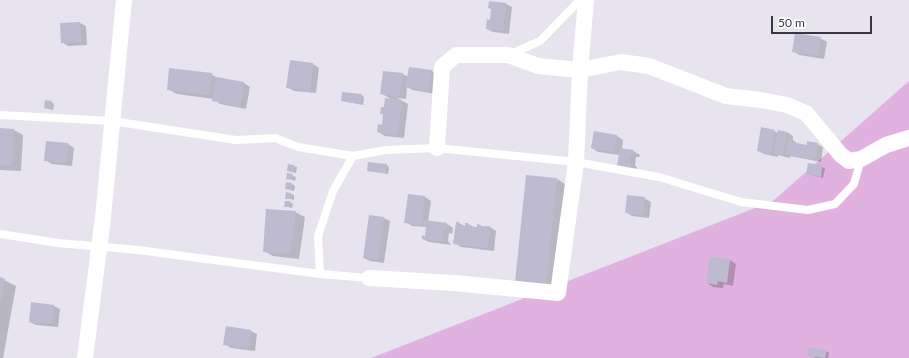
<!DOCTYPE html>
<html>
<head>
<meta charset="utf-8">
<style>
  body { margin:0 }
  #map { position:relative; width:909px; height:358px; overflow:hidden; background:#e7e4f0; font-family:Lato,sans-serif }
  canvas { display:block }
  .scale { position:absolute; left:771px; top:16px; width:101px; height:18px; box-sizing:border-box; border:2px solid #373541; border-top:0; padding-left:5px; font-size:12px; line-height:14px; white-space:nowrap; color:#373541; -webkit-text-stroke:3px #fff; paint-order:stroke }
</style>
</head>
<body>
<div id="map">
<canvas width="909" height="358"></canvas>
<div class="scale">50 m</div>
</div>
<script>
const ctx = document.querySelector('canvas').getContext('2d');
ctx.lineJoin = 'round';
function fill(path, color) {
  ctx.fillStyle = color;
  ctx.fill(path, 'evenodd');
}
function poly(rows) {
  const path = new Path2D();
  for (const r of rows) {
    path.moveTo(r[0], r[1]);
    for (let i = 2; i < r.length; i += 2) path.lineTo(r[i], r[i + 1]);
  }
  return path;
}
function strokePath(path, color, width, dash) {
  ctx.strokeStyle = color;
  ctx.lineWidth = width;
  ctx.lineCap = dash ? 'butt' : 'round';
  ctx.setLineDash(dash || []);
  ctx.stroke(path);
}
fill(poly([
  [909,81,909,358,371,358,773,201]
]), '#e1b1e0');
fill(poly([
  [506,4,512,7,509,34,493,32,487,29,491,21],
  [80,23,86,26,87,45,68,46,62,42],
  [820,38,827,42,824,59,799,55,793,51],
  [313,64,319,68,316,93,294,91,287,87],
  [432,71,438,75,435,94,413,90,407,87,406,99,397,98,408,104,404,138,385,136,378,132,383,126,384,115,381,113,392,100,381,93,403,74,408,77],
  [211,74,218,78,244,83,250,87,246,109,220,104,214,99,177,94,168,89],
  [361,95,364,97,363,105,342,101],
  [51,102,54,104,53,110,45,108],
  [762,128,779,133,787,132,793,136,793,140,798,144,808,146,817,144,823,147,821,162,790,156,790,158,778,155,778,157,764,154,758,151],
  [0,129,14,130,23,135,21,171,0,170],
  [595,132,617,136,623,140,622,149,633,151,640,155,639,157,636,157,635,166,637,167,637,171,624,169,620,155,598,152,592,148],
  [68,144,74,148,72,166,52,164,46,160],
  [809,164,825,168,823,178,807,174],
  [289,165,297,167,296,173,288,171],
  [386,165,389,167,388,174,368,171],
  [288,174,296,177,295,181,287,178],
  [557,179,568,186,558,291,528,288],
  [292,184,295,186,294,191,286,189],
  [287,193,294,195,294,200,286,198],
  [425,197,431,201,428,222,447,224,453,228,452,234,449,233,448,241,451,245,429,242,423,239,426,237,427,227,412,226,406,222],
  [644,198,651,202,649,218,632,216,626,212],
  [290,202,293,204,292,208,285,206],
  [295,212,305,217,299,259,273,256,264,251],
  [384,218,390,221,384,263,370,261,364,258],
  [459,223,466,227,466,224,468,224,475,228,481,226,490,227,496,231,494,251,461,247,455,243],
  [711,258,730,260,736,264,733,286,724,284,723,288,713,287,707,283],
  [0,278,16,286,3,358,0,358],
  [54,306,60,309,58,327,36,325,30,322],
  [227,328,251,331,257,334,255,351,231,348,225,344],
  [826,351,829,353,828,358,816,358,808,355]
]), '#0003');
fill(poly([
  [489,1,506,3,503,31,486,29,487,19,490,20,491,9,488,8],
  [80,22,81,42,61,43,60,23],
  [795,33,821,37,818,56,792,52],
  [290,60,313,63,310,91,286,88],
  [409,67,432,70,429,91,405,87],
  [169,68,212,73,209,95,167,90],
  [383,71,403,73,399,97,380,94],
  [217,77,244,82,240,106,212,101],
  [342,92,362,94,360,104,341,101],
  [385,98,402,100,397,135,377,132,378,124,382,125,383,114,380,114,381,107,384,107],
  [45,100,52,101,50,109,44,108],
  [761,127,775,130,771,154,757,151],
  [0,128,14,129,12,166,0,166],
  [778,130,787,132,783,155,774,154],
  [594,131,617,135,614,152,591,148],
  [788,138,793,139,792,142,807,145,807,141,818,143,815,159,786,155],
  [46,141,68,143,66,163,44,161],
  [620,148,634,150,633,154,630,154,629,162,631,163,631,168,617,166],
  [368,162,387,164,386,173,367,171],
  [808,163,822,165,821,177,806,174],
  [288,164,294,165,293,172,287,171],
  [287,173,293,174,292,180,286,179],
  [526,175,557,178,546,285,515,282],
  [286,182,292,183,291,190,285,189],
  [286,192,291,193,291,199,285,199],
  [408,194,425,196,422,225,404,223],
  [627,195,645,197,643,215,625,213],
  [285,201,290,201,289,207,284,207],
  [266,209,296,211,290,254,263,252],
  [369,215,384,217,378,260,363,258],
  [424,220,447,223,446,231,443,230,441,238,445,239,445,242,422,239,422,235,425,236,426,227,424,226],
  [456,222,459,222,459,225,465,226,465,223,468,223,468,226,477,227,477,224,481,225,481,227,490,226,488,248,453,244],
  [710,257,730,259,727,283,718,281,717,285,706,283],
  [0,277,5,279,1,301,0,301],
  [31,302,54,305,52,324,29,322],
  [226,326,251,330,249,348,223,345],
  [809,347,827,350,825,358,807,356]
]), '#bebbd0');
strokePath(poly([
  [509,55,540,41,580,0],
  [0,115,112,121,236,140,275,138,298,147,353,156,386,150,437,148,576,162,659,177,741,202,808,210,835,204,854,184,861,159],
  [0,234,58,243,138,250,320,274,369,278],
  [320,274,318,236,333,191,353,156]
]), '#fff', 8);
strokePath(poly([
  [437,148,442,67,456,55,508,55,538,66,580,70,621,62,649,66,726,96,761,100,787,105,806,113,841,155,849,161,861,159,886,145,909,138],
  [369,278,454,283,558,293,576,162,580,70,586,0],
  [85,358,103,217,124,0]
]), '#fff', 16);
</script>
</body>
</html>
